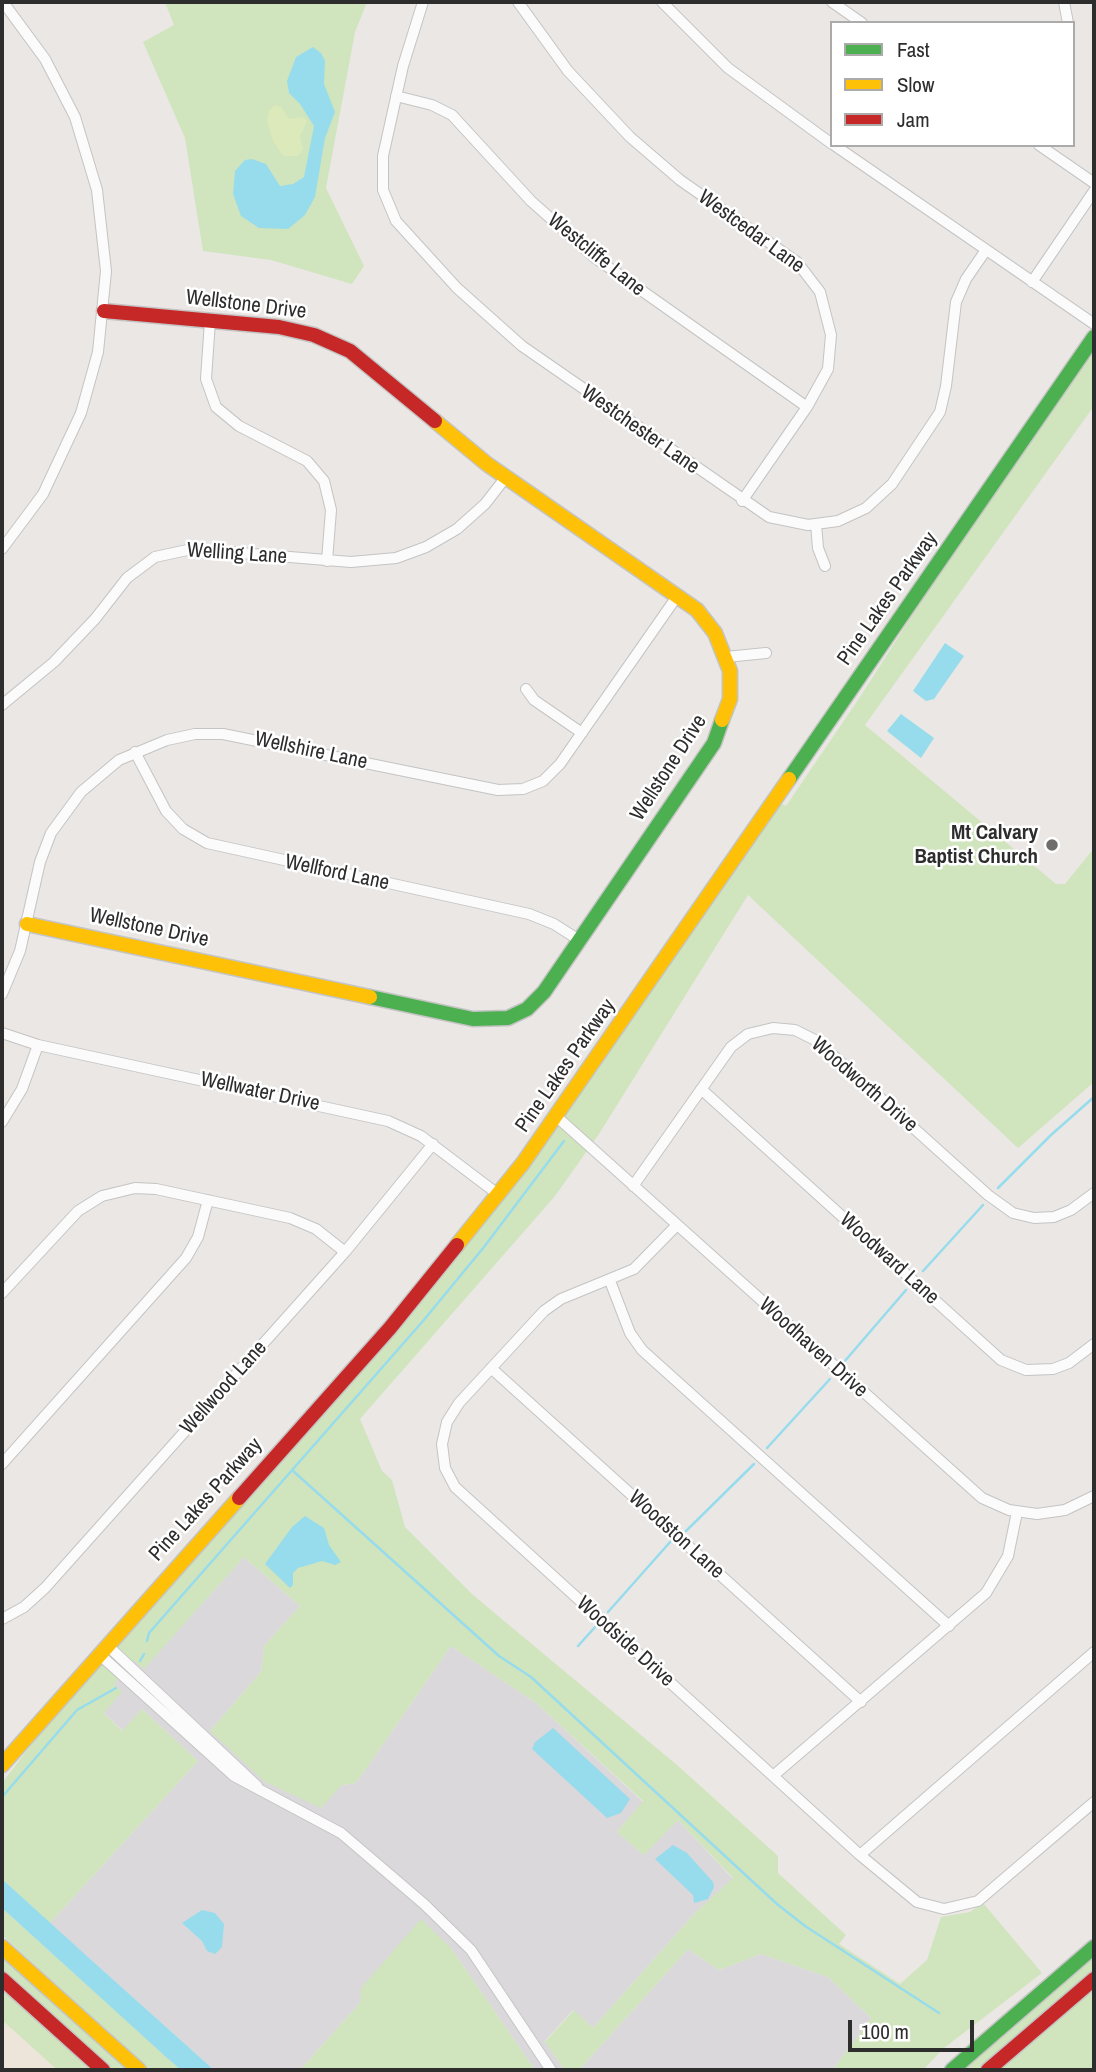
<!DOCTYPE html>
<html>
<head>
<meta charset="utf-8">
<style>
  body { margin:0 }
  #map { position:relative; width:1096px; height:2072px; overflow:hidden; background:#eae7e4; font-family:"Archivo Narrow",sans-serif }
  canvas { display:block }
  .frame { position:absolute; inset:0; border:4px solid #2d2d2d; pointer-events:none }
  .legend { position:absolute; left:830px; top:21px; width:245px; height:126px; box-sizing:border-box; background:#fff; border:2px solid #ababab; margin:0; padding:9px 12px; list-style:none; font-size:21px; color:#2d2d2d }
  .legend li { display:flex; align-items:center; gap:14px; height:35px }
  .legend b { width:35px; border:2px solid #ababab }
  .scale { position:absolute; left:848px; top:2020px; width:126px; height:32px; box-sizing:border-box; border:4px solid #2d2d2d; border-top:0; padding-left:9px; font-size:21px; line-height:24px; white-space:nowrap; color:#2d2d2d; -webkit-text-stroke:5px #fff; paint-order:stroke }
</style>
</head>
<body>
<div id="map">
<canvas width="1096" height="2072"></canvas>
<div class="frame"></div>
<ul class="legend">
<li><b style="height:9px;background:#4caf50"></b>Fast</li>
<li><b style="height:9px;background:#ffc107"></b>Slow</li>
<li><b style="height:9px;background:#c62828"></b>Jam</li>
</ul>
<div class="scale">100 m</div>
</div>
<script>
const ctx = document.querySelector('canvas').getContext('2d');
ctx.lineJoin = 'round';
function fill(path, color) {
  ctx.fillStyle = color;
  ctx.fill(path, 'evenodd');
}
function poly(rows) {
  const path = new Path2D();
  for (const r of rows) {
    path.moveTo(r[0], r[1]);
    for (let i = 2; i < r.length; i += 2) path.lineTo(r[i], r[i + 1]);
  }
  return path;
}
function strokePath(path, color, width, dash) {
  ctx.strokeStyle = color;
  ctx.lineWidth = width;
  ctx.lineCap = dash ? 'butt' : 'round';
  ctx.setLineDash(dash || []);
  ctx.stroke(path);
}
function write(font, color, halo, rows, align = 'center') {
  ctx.font = font + ' "Archivo Narrow",sans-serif';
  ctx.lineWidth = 5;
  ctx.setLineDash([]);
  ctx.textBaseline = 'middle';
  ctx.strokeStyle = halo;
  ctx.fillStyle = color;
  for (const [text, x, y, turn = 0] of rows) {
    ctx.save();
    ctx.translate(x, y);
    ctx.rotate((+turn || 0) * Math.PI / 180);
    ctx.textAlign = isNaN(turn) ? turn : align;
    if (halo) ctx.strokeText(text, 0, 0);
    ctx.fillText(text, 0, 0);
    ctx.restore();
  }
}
fill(poly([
  [244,1557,300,1606,264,1646,261,1672,210,1731,342,1785,356,1783,451,1646,536,1703,643,1802,617,1832,643,1854,678,1820,733,1879,693,1915,593,2028,573,2010,545,2041,565,2070,535,2070,451,1948,360,2003,300,2070,214,2070,50,1923,198,1761,142,1709,123,1731,104,1713,113,1684,135,1660,144,1668],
  [688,1949,719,1970,761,1954,828,1977,871,2018,833,2070,579,2070]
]), '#dad8db');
fill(poly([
  [2,2020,54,2067,50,2070,2,2070]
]), '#ede5d9');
fill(poly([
  [165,2,367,2,355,32,326,188,364,266,352,284,271,260,203,251,185,138,143,42,174,25],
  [1094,347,1094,406,865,725,1056,884,1065,884,1094,848,1094,1082,1018,1148,748,895,599,1134,555,1196,360,1419,382,1471,392,1480,405,1527,473,1595,677,1765,778,1856,778,1873,846,1935,839,1944,900,1984,927,1960,941,1917,970,1912,983,1903,1042,1973,944,2048,923,2070,833,2070,871,2018,828,1977,761,1954,719,1970,688,1949,579,2070,565,2070,545,2042,574,2010,593,2028,693,1915,733,1878,678,1820,644,1855,617,1832,643,1801,536,1703,451,1646,356,1783,342,1785,321,1808,265,1782,210,1731,261,1672,264,1646,300,1606,244,1557,144,1669,135,1661,114,1684,122,1692,104,1713,122,1731,142,1709,198,1761,50,1923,2,1879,2,1783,38,1736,126,1637,165,1587,427,1294,515,1184,780,803,786,806,860,697,959,542],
  [2,1908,181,2070,150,2070,2,1935],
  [421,1919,451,1948,535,2070,300,2070,360,2003,361,1988],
  [1094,1953,1094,1972,981,2070,960,2070],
  [2,1957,132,2070,110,2070,2,1973],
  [2,1985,97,2070,58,2070,54,2067,2,2020],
  [1094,1986,1094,2070,998,2070]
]), '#d0e5bd');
fill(poly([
  [275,105,281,107,289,119,303,117,307,121,300,137,303,150,298,156,283,156,273,141,267,121,269,110]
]), '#dbe9bb');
fill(poly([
  [313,47,321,53,325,61,324,84,335,112,325,138,315,197,305,215,288,229,259,228,241,216,233,194,235,171,245,160,252,159,266,164,280,186,293,184,304,177,314,126,300,104,289,93,287,81,296,57],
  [945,643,964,656,934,699,926,701,913,691],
  [901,714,934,738,921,758,887,731],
  [305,1516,324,1528,329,1545,341,1562,335,1565,322,1561,298,1568,293,1573,293,1585,290,1588,265,1564,292,1527],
  [553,1728,630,1799,621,1813,607,1818,532,1749,535,1742],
  [673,1845,687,1853,713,1882,714,1887,708,1899,694,1903,693,1895,655,1859],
  [2,1879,88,1957,214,2070,181,2070,166,2057,2,1908],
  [202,1910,215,1913,224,1924,222,1947,215,1954,207,1951,202,1941,182,1923]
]), '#97dcec');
strokePath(poly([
  [998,1188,1051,1135,1094,1097],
  [923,1271,983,1205],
  [844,1362,906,1290],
  [767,1448,830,1379],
  [292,1470,499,1656,531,1677,777,1904,805,1926,939,2013],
  [686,1531,754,1464],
  [608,1612,671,1541],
  [147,1641,149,1633,423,1321,484,1247,564,1141],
  [578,1646,596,1626],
  [140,1661,144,1654],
  [2,1797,77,1710,116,1688]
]), '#97dcec', 2.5);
const street = poly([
  [423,2,403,66,383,156,383,190,396,221,457,288,522,346,769,517,808,525,838,521,866,508,892,484,940,412,946,386,956,302,966,279,986,250],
  [518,2,568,71,630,137,680,180,797,262,820,292,831,335,828,369,807,407,742,501],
  [662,2,728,68,832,144],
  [832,2,862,23],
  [1064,2,1068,23],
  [396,96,432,105,452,115,531,201,594,257,807,407],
  [834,145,1094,324],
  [1039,145,1094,183],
  [1032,282,1094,191],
  [210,321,206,379,216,407,239,426,307,461,324,481,331,510,327,561],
  [816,524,818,548,825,566],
  [2,549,43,494,81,413,98,352,106,271,97,190,75,117,45,59,3,2],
  [726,657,766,653],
  [526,689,534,700,582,733],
  [2,705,54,662,95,619,127,578,155,557,192,549,351,562,396,558,426,547,457,529,485,504,506,477],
  [135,752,166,811,183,829,207,843,529,914,554,924,579,940],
  [2,994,20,951,40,862,51,833,81,792,119,760,167,740,195,734,223,734,498,790,523,789,543,781,560,764,678,595],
  [2,1033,38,1045,388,1121,421,1136,499,1195],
  [701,1089,1001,1360,1026,1370,1053,1369,1069,1363,1094,1344],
  [557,1117,982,1498,1009,1510,1037,1514,1065,1510,1094,1496],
  [2,1122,22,1089,38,1045],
  [633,1186,731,1047,748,1034,773,1028,795,1030,817,1041,988,1195,1013,1213,1034,1218,1054,1217,1071,1210,1094,1193],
  [677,1225,634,1269,561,1299,544,1311,459,1403,447,1422,442,1444,445,1468,455,1487,860,1855,917,1902,944,1909,978,1901,1094,1802],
  [610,1281,630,1333,642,1350,949,1626],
  [2,1293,78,1211,102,1196,135,1188,156,1189,290,1218,316,1229,345,1252],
  [491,1368,861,1702],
  [2,1464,186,1258,198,1237,208,1200],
  [2,1619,24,1607,45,1588,345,1252,433,1144],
  [107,1645,257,1786],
  [99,1654,234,1776,341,1833,424,1904,471,1950,551,2070],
  [773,1776,986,1593,1008,1556,1017,1512],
  [860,1855,1094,1652]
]);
const fast = poly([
  [789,779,1094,337],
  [370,997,473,1019,508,1018,527,1009,544,992,714,743,722,720],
  [952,2070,1094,1947]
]);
const slow = poly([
  [435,421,487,464,697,610,715,633,730,671,730,699,722,720],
  [27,924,370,997],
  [457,1245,523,1163,789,779],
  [2,1765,239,1498],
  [2,1947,139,2070]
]);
const jam = poly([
  [104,311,279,327,314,335,350,351,435,421],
  [239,1498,390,1328,457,1245],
  [2,1979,103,2070],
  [988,2070,1094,1979]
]);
strokePath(street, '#c4c4c4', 12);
strokePath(fast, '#c4c4c4', 17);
strokePath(slow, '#c4c4c4', 17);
strokePath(jam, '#c4c4c4', 17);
strokePath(street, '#fcfbfb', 10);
strokePath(fast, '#4caf50', 14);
strokePath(slow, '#ffc107', 14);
strokePath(jam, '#c62828', 14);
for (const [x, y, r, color] of [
  [1052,845,7,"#6f6e6d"]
]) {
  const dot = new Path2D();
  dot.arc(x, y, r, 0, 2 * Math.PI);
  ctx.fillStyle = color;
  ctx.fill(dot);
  strokePath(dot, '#fff', 2.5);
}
write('21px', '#2d2d2d', '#fff', [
  ["Westcedar Lane",751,232,36],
  ["Westcliffe Lane",596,255,39],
  ["Wellstone Drive",246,305,7],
  ["Westchester Lane",640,430,35],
  ["Welling Lane",237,554,4],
  ["Pine Lakes Parkway",888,599,-55],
  ["Wellshire Lane",311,751,12],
  ["Wellstone Drive",669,768,-57],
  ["Wellford Lane",337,873,12],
  ["Wellstone Drive",149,928,12],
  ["Pine Lakes Parkway",566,1066,-55],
  ["Woodworth Drive",864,1085,41],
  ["Wellwater Drive",260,1092,12],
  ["Woodward Lane",889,1259,42],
  ["Woodhaven Drive",813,1348,42],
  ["Wellwood Lane",224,1388,-48],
  ["Pine Lakes Parkway",206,1500,-48],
  ["Woodston Lane",676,1535,42],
  ["Woodside Drive",625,1642,42]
]);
write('bold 21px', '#2d2d2d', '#fff', [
  ["Mt Calvary",1038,833],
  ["Baptist Church",1038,857]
], 'right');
</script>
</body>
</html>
